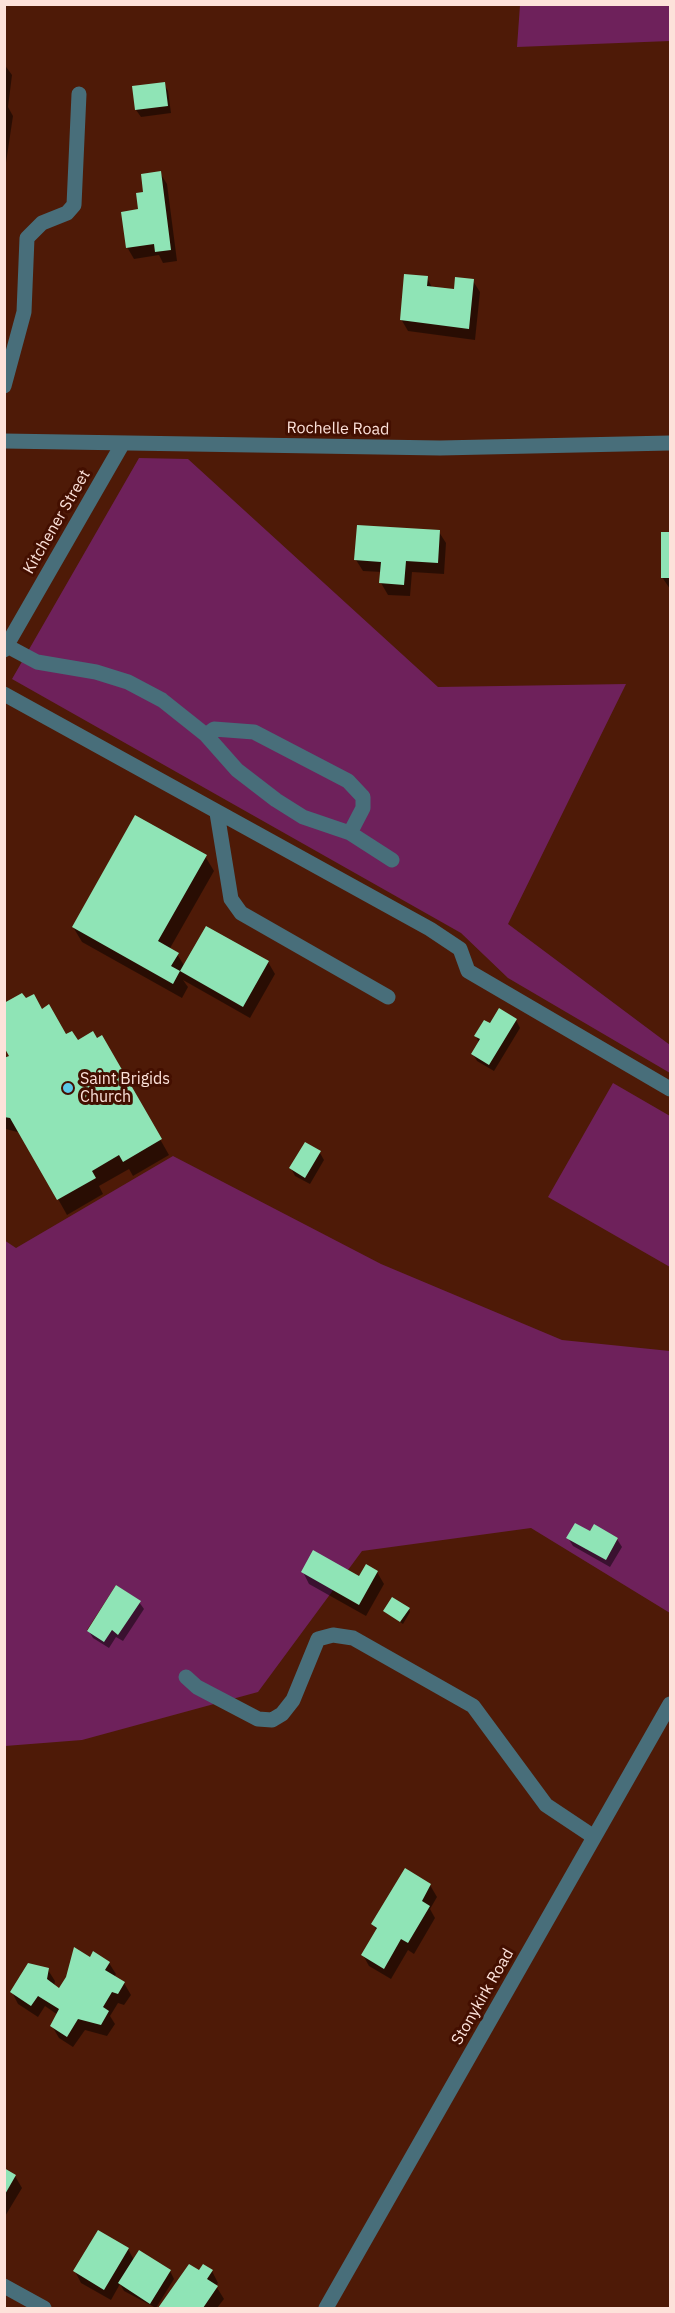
<!DOCTYPE html>
<html>
<head>
<meta charset="utf-8">
<style>
  body { margin:0 }
  #map { position:relative; width:675px; height:2313px; overflow:hidden; background:#4e1a07; font-family:"IBM Plex Sans",sans-serif }
  canvas { display:block }
  .frame { position:absolute; inset:0; border:6px solid #fde2da; pointer-events:none }
</style>
</head>
<body>
<div id="map">
<canvas width="675" height="2313"></canvas>
<div class="frame"></div>
</div>
<script>
const ctx = document.querySelector('canvas').getContext('2d');
ctx.lineJoin = 'round';
function fill(path, color) {
  ctx.fillStyle = color;
  ctx.fill(path, 'evenodd');
}
function poly(rows) {
  const path = new Path2D();
  for (const r of rows) {
    path.moveTo(r[0], r[1]);
    for (let i = 2; i < r.length; i += 2) path.lineTo(r[i], r[i + 1]);
  }
  return path;
}
function strokePath(path, color, width, dash) {
  ctx.strokeStyle = color;
  ctx.lineWidth = width;
  ctx.lineCap = dash ? 'butt' : 'round';
  ctx.setLineDash(dash || []);
  ctx.stroke(path);
}
function write(font, color, halo, rows, align = 'center') {
  ctx.font = font + ' "IBM Plex Sans",sans-serif';
  ctx.lineWidth = 6;
  ctx.setLineDash([]);
  ctx.textBaseline = 'middle';
  ctx.strokeStyle = halo;
  ctx.fillStyle = color;
  for (const [text, x, y, turn = 0] of rows) {
    ctx.save();
    ctx.translate(x, y);
    ctx.rotate((+turn || 0) * Math.PI / 180);
    ctx.textAlign = isNaN(turn) ? turn : align;
    if (halo) ctx.strokeText(text, 0, 0);
    ctx.fillText(text, 0, 0);
    ctx.restore();
  }
}
fill(poly([
  [520,5,670,5,670,41,517,47],
  [139,458,188,459,438,687,626,684,508,924,670,1045,670,1073,508,978,461,933,12,679],
  [613,1083,670,1116,670,1267,548,1197],
  [173,1156,381,1264,562,1340,670,1351,670,1613,531,1528,362,1551,258,1692,82,1740,5,1746,4,1240,16,1248],
  [594,1525,618,1538,606,1560,590,1531],
  [116,1585,140,1601,118,1635,112,1630,104,1641,87,1630]
]), '#6e215b');
fill(poly([
  [4,64,12,75,8,107,13,116,4,176],
  [164,84,168,91,171,113,141,117,136,110],
  [160,173,167,184,177,261,163,263,159,255,134,259,127,247,144,193],
  [427,278,433,289,455,291,473,281,480,292,475,340,408,331,401,319],
  [439,532,446,543,444,574,412,572,410,596,388,595,381,583,382,572,363,571,356,560],
  [663,534,670,534,670,589,662,577],
  [205,856,214,871,169,950,177,954,185,967,268,962,275,974,250,1018,183,980,188,987,182,998,82,942,73,927],
  [41,1011,66,1036,77,1042,102,1037,169,1155,133,1176,129,1169,99,1186,103,1194,67,1215,21,1133,6,1129,4,1133,4,1060,11,1056],
  [516,1020,520,1028,494,1071,477,1061,473,1054,479,1043,476,1036,490,1025],
  [320,1153,324,1160,310,1184,295,1176,291,1168],
  [590,1534,617,1539,622,1547,610,1567,573,1546,568,1538],
  [303,1572,360,1578,377,1572,384,1584,366,1616,309,1584],
  [139,1602,144,1609,123,1641,116,1637,109,1648,93,1638,89,1631],
  [409,1609,410,1612,403,1624,384,1611],
  [430,1885,437,1897,430,1909,435,1918,414,1954,408,1950,391,1979,369,1966,363,1955,377,1931,373,1924],
  [90,1959,109,1963,116,1974,114,1977,124,1983,131,1995,124,2005,118,2003,110,2016,115,2024,107,2036,85,2030,73,2047,59,2038,52,2026,58,2015,45,2006,38,2017,18,2004,12,1992,48,1970,55,1981,54,1986,60,1990],
  [4,2170,15,2176,22,2188,4,2218],
  [128,2249,134,2260,170,2271,174,2279,156,2308,124,2291,120,2284,111,2300,81,2283,75,2271],
  [189,2266,199,2272,212,2271,218,2283,216,2286,224,2299,217,2308,160,2308]
]), '#0007');
fill(poly([
  [165,82,168,106,135,110,132,86],
  [161,171,171,250,155,252,154,244,126,248,121,212,138,209,136,193,143,192,141,174],
  [404,274,428,276,427,286,454,289,455,277,474,279,469,329,400,320],
  [357,525,440,530,438,563,406,561,404,585,379,583,381,562,354,560],
  [661,532,670,532,670,578,661,578],
  [135,815,207,855,158,941,179,953,171,966,180,971,206,926,269,961,243,1007,180,971,173,984,72,927],
  [22,993,26,998,34,994,42,1009,49,1004,66,1034,72,1031,78,1040,93,1031,97,1038,102,1035,162,1139,123,1162,119,1155,92,1171,96,1178,57,1200,10,1118,4,1117,4,1058,9,1056,4,1047,4,1003],
  [499,1008,517,1019,489,1065,471,1054,480,1039,474,1036,484,1020,490,1023],
  [305,1142,321,1151,305,1178,289,1168],
  [575,1523,590,1531,594,1524,618,1538,606,1560,566,1538],
  [313,1550,359,1576,366,1564,378,1571,359,1605,301,1572],
  [116,1585,141,1601,118,1635,112,1630,104,1642,87,1631],
  [392,1597,410,1608,400,1622,383,1611],
  [405,1868,431,1884,422,1901,430,1906,408,1943,401,1939,384,1969,361,1955,377,1928,371,1924],
  [74,1947,90,1957,93,1951,110,1962,105,1970,125,1982,118,1994,112,1992,103,2007,109,2011,101,2025,78,2019,67,2037,50,2026,59,2009,38,1996,31,2006,10,1992,28,1963,49,1968,47,1979,59,1988,66,1977],
  [4,2168,16,2175,4,2196],
  [98,2230,129,2248,104,2290,73,2271],
  [139,2250,171,2270,150,2304,118,2283],
  [189,2264,199,2270,203,2264,213,2270,207,2279,218,2286,203,2308,158,2308]
]), '#8fe4b6');
strokePath(poly([
  [4,386,24,312,27,238,42,223,67,213,74,205,79,94],
  [4,441,440,448,670,443],
  [7,646,37,662,96,672,128,682,162,700,206,735,237,770,276,800,303,817,350,833,392,860],
  [4,650,123,443],
  [4,694,430,929,460,949,468,971,670,1089],
  [206,735,214,729,254,732,348,781,363,797,363,808,350,833],
  [217,813,231,899,241,913,388,997],
  [186,1677,197,1687,258,1719,272,1720,282,1714,293,1700,318,1639,333,1635,353,1638,473,1706,546,1805,594,1837],
  [4,2286,44,2308],
  [326,2308,670,1704]
]), '#486e7a', 15);
for (const [x, y, r, color] of [
  [68,1088,6,"#5bc8e6"]
]) {
  const dot = new Path2D();
  dot.arc(x, y, r, 0, 2 * Math.PI);
  ctx.fillStyle = color;
  ctx.fill(dot);
  strokePath(dot, '#430f00', 2);
}
write('16px', '#fde2da', '#430f00', [
  ["Rochelle Road",338,429,1],
  ["Kitchener Street",57,522,-60],
  ["Stonykirk Road",483,1997,-60]
]);
write('16px', '#fde2da', '#430f00', [
  ["Saint Brigids",80,1079],
  ["Church",80,1097]
], 'left');
</script>
</body>
</html>
